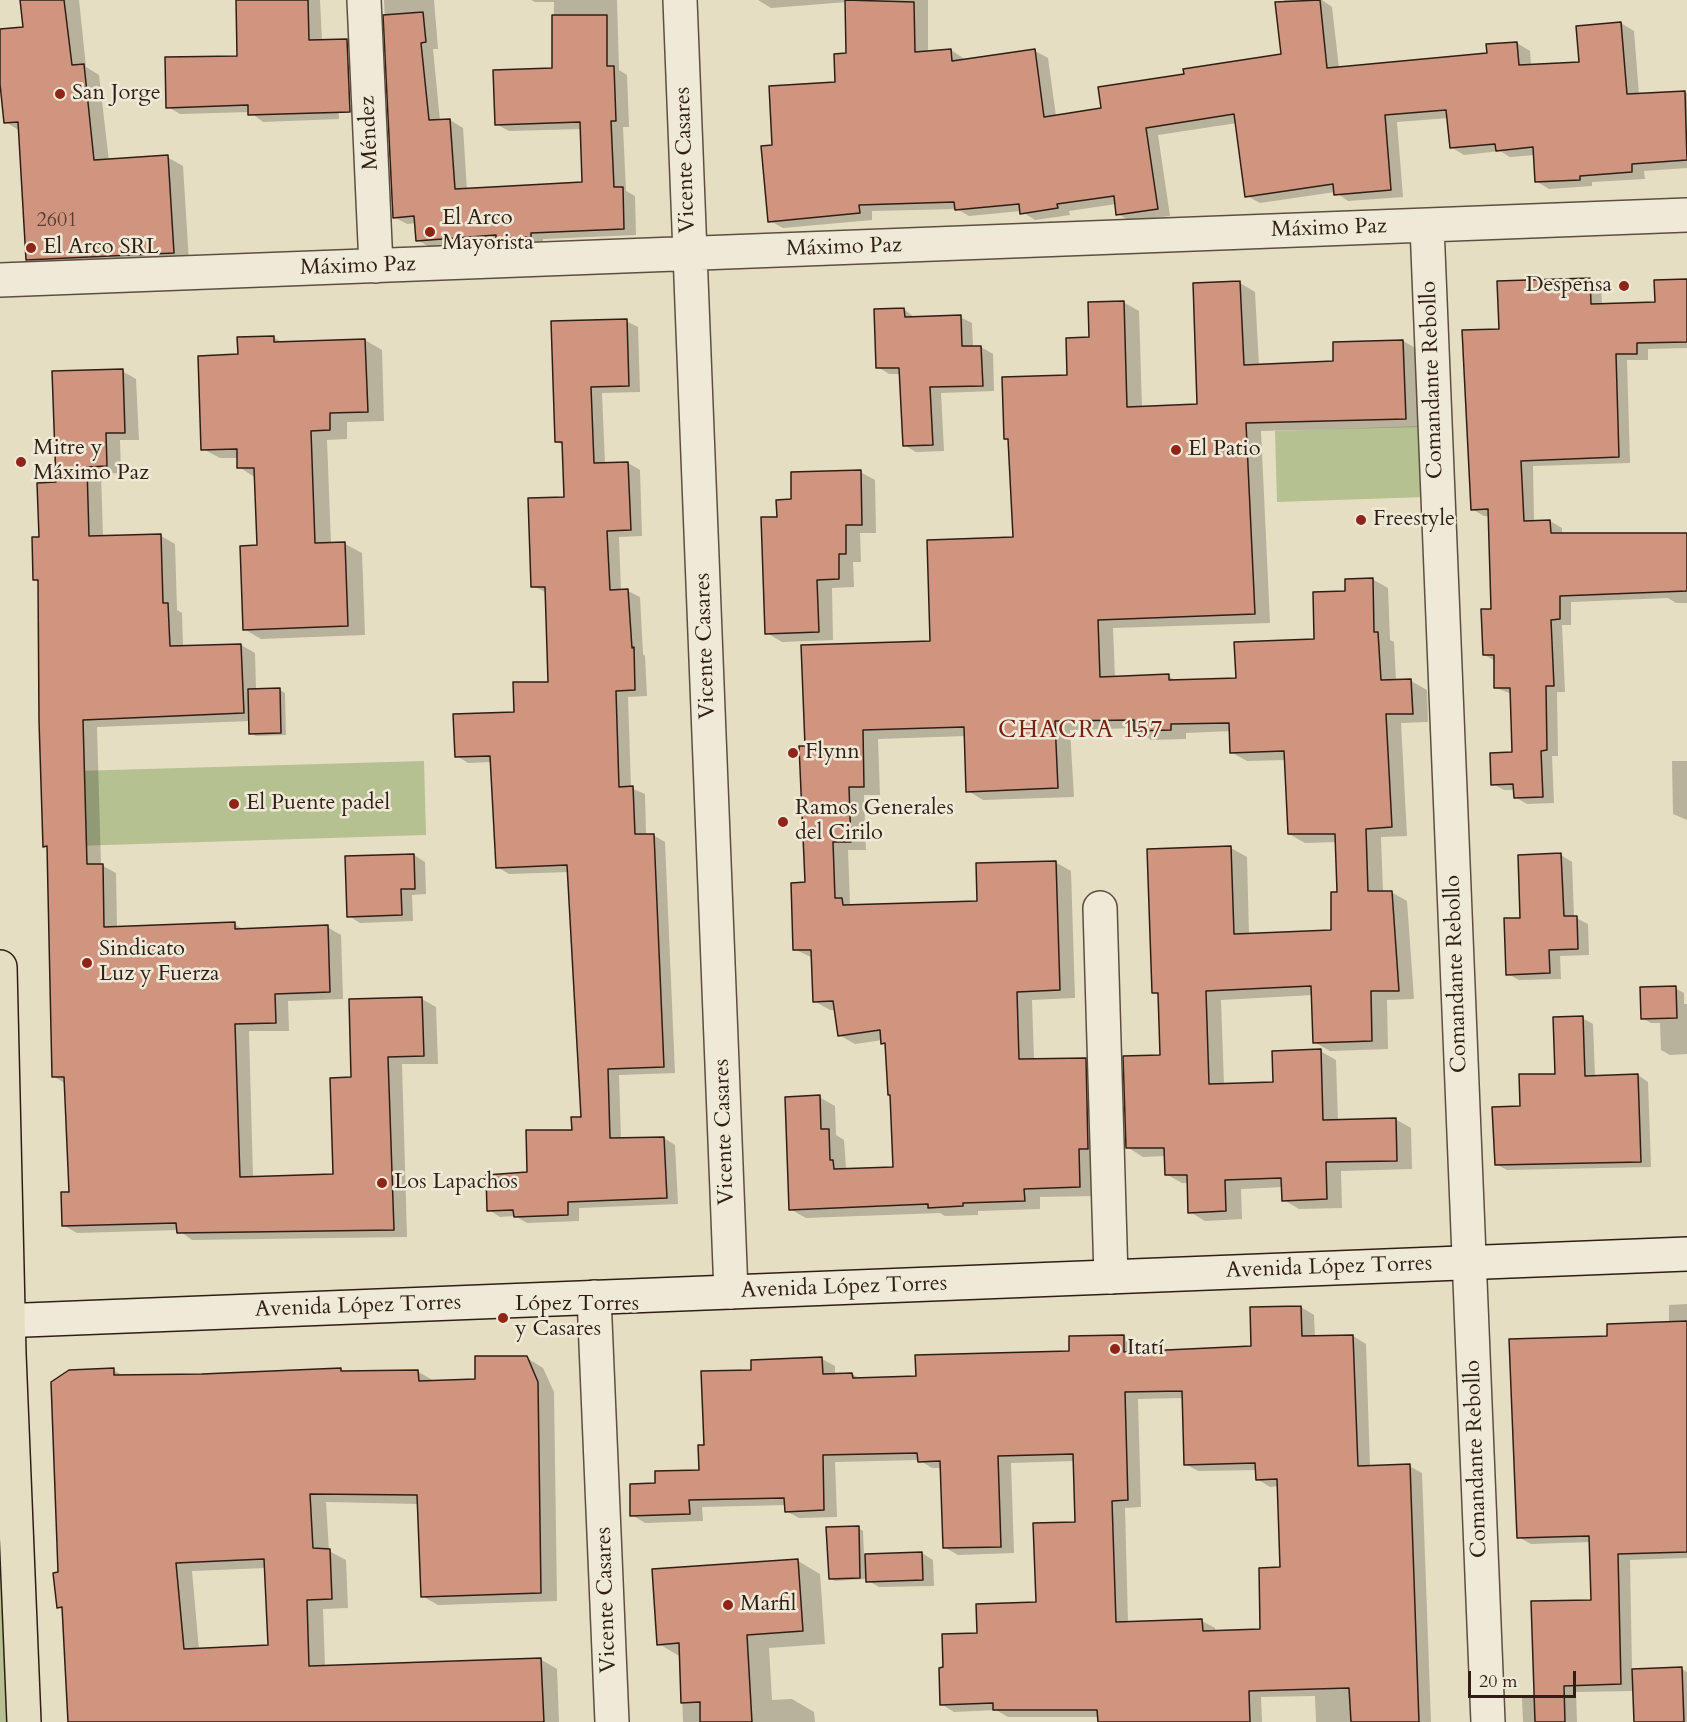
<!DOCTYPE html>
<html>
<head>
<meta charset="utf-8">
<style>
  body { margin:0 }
  #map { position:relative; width:1687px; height:1722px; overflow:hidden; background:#e6dec2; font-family:Cardo,serif }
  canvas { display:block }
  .scale { position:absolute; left:1468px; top:1671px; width:108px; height:27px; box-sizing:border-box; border:3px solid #301e15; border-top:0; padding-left:8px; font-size:18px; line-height:21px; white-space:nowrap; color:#301e15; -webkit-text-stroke:4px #efead7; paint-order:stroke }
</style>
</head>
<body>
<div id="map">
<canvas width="1687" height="1722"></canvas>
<div class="scale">20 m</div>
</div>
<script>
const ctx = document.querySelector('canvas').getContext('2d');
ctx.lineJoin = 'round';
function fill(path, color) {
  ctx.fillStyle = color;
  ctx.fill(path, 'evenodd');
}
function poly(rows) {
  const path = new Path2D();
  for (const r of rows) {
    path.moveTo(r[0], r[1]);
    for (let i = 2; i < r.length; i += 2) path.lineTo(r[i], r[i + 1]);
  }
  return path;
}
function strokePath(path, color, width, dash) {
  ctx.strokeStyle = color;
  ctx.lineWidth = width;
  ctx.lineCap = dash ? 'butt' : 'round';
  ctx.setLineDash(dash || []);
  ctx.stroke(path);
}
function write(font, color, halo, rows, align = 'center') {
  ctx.font = font + ' Cardo,serif';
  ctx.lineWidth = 5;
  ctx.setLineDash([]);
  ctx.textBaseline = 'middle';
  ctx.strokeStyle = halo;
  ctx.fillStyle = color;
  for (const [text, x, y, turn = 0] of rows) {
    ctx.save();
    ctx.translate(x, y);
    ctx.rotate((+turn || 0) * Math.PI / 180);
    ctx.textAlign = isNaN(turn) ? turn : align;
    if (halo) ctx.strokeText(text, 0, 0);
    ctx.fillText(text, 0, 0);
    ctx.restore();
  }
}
fill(poly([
  [1424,426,1426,497,1277,502,1275,431],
  [424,761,426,835,43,847,41,772],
  [0,1578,14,1598,18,1722,0,1722]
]), '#b6c192');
fill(poly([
  [22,0,79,0,86,67,99,75,109,161,167,157,183,166,189,262,43,269,27,259,20,131,6,122,0,70,0,30,25,28],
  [237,0,320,0,322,42,334,49,339,119,263,122,250,112,180,114,168,107,239,57],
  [384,0,434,0,438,49,433,49,440,121,450,120,463,128,467,190,584,184,582,129,509,131,496,124,553,70,554,2,535,2,531,0,617,0,619,70,627,75,629,127,623,127,626,191,635,196,636,235,543,239,543,244,510,246,504,242,430,247,417,240,416,223,407,224,394,217],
  [758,0,928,0,928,52,951,50,963,58,964,61,1035,51,1048,58,1056,116,1103,109,1186,76,1282,55,1284,0,1322,0,1332,7,1339,68,1489,54,1517,43,1530,51,1531,66,1580,63,1621,23,1634,31,1639,95,1687,93,1687,168,1644,171,1645,179,1592,182,1592,186,1549,189,1536,181,1535,155,1510,157,1500,151,1464,155,1451,147,1449,118,1397,122,1403,197,1348,201,1335,192,1260,203,1247,196,1237,123,1158,135,1170,216,1130,221,1118,214,1116,204,1069,211,1070,215,1035,220,1021,211,969,216,957,209,872,211,872,220,783,228,770,221,774,147,836,84,847,55,847,2,771,8],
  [1590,279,1601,286,1602,305,1657,304,1687,281,1687,348,1648,349,1648,360,1627,360,1630,463,1533,466,1534,522,1550,521,1562,528,1562,535,1687,534,1687,603,1676,603,1668,598,1571,602,1571,625,1562,625,1565,692,1557,692,1558,756,1552,756,1554,803,1527,804,1515,797,1515,790,1504,790,1493,784,1514,753,1512,694,1496,688,1495,661,1485,655,1492,610,1489,516,1484,516,1472,509,1501,331],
  [1240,283,1255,292,1259,366,1335,363,1403,341,1419,350,1421,427,1261,431,1270,623,1113,628,1115,678,1168,676,1177,681,1237,679,1316,640,1346,592,1372,579,1388,588,1390,640,1394,642,1396,681,1411,681,1427,690,1428,722,1401,723,1407,836,1381,837,1383,892,1391,892,1407,901,1414,999,1387,1000,1388,1049,1330,1051,1314,1042,1313,995,1221,1000,1224,1085,1274,1084,1320,1051,1336,1060,1338,1121,1395,1119,1411,1128,1412,1169,1341,1171,1342,1208,1299,1209,1284,1200,1283,1187,1241,1189,1242,1219,1205,1221,1190,1212,1189,1183,1182,1183,1166,1174,1165,1156,1143,1157,1127,1147,1162,1056,1160,996,1153,992,1231,848,1247,857,1249,935,1333,931,1339,893,1337,842,1305,843,1289,834,1286,760,1247,761,1231,752,1231,731,1186,733,1186,739,1151,740,1135,728,1070,730,1074,797,983,800,968,791,966,736,878,739,880,795,864,795,866,850,848,850,850,904,978,902,1055,862,1071,871,1075,998,1032,1000,1034,1060,1085,1059,1101,1068,1095,1196,1040,1197,1040,1209,978,1211,978,1215,945,1216,940,1213,806,1218,790,1209,819,1097,835,1106,836,1135,844,1140,846,1168,894,1168,887,1045,883,1040,855,1044,839,1035,836,1010,830,1010,814,1001,813,958,794,949,807,883,807,747,932,643,1015,538,1010,441,1006,438,1068,376,1091,338,1123,302,1139,311,1142,408,1199,406],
  [904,309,915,318,960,317,972,323,973,347,981,347,993,354,994,391,941,393,944,451,916,452,904,445,901,374,889,374,878,367],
  [626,321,638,327,640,392,602,393,605,464,628,463,640,470,642,536,619,537,621,591,628,591,640,597,643,654,645,656,647,696,628,697,631,788,645,794,646,835,653,835,665,842,675,1073,619,1075,621,1140,664,1138,675,1145,678,1204,579,1208,579,1221,527,1223,515,1216,500,1217,489,1210,573,1132,582,1119,569,872,509,874,497,867,492,762,468,763,457,756,516,714,550,683,547,593,533,586,565,498,563,445,557,442],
  [273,337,283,343,365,340,382,350,384,421,347,422,347,439,327,440,331,544,345,544,362,553,365,635,261,639,244,629,258,547,256,478,239,467,238,458,220,458,203,449,240,356],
  [122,371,136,379,139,440,120,440,121,473,101,474,103,537,161,536,175,544,177,610,182,613,183,648,241,645,255,653,256,690,280,690,285,693,286,735,256,736,251,733,250,721,97,727,101,865,116,873,117,928,234,924,245,930,327,927,341,935,343,999,288,1001,289,1031,249,1031,253,1178,334,1176,353,1078,422,999,436,1007,438,1064,402,1064,407,1237,192,1240,178,1230,77,1233,63,1225,70,1193,66,1084,53,1076,49,848,45,846,39,582,35,579,41,538,57,484],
  [860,472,875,480,876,533,860,533,861,562,853,562,854,587,832,588,833,640,782,642,767,633,779,518,793,501],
  [1672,761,1687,761,1687,820,1673,814],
  [414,855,425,862,426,894,412,895,413,921,360,923,349,916],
  [1561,855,1572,862,1574,917,1588,924,1589,955,1560,956,1561,979,1519,980,1508,974,1522,919],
  [1675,988,1684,993,1684,1004,1687,1004,1687,1054,1670,1055,1661,1050,1660,1023,1651,1023,1642,1018],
  [1582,1018,1593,1024,1595,1077,1638,1075,1648,1082,1651,1167,1507,1170,1496,1164,1522,1108,1556,1075],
  [1687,1304,1687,1558,1630,1560,1632,1670,1682,1669,1687,1672,1687,1722,1635,1722,1634,1691,1576,1692,1577,1722,1523,1722,1522,1698,1536,1697,1592,1601,1590,1542,1531,1544,1518,1537,1609,1337,1669,1323,1669,1305],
  [1301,1307,1314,1315,1315,1338,1353,1336,1366,1344,1370,1467,1409,1466,1422,1473,1431,1722,1316,1722,1315,1696,1261,1697,1262,1722,1099,1722,1099,1717,1008,1717,996,1710,954,1712,941,1704,945,1669,979,1635,1037,1604,1077,1523,1075,1461,1011,1463,1014,1553,958,1555,944,1547,942,1468,932,1468,919,1460,835,1462,837,1517,799,1518,786,1511,786,1505,702,1507,703,1521,645,1523,632,1515,656,1484,700,1471,705,1447,753,1371,822,1359,835,1366,835,1375,852,1374,861,1379,917,1378,1071,1352,1123,1336,1136,1344,1137,1353,1253,1348],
  [1184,1398,1185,1464,1198,1471,1257,1470,1257,1479,1270,1487,1279,1486,1282,1569,1262,1631,1215,1632,1215,1628,1202,1621,1128,1623,1125,1508,1141,1507,1138,1399],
  [527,1358,543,1368,554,1392,557,1601,438,1605,422,1596,419,1504,326,1502,329,1551,346,1560,348,1608,323,1609,325,1667,540,1659,557,1669,559,1722,69,1722,64,1610,58,1607,60,1574,113,1370,124,1376,202,1376,340,1370,345,1372,417,1371,434,1381,476,1381],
  [266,1568,269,1647,199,1650,192,1571],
  [858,1528,863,1531,864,1555,922,1553,933,1560,934,1586,879,1587,865,1579,835,1581,830,1578],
  [798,1561,820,1574,825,1644,769,1648,772,1700,792,1699,814,1712,815,1722,683,1722,681,1657,659,1644]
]), '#0003');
const building = poly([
  [20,0,64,0,72,65,84,64,94,160,168,155,174,253,26,260,18,122,4,123,0,84,0,29,23,27,20,0],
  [236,0,308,0,309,40,347,39,350,112,248,115,248,105,166,108,165,57,237,56,236,0],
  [845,0,914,2,915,52,951,49,952,61,1035,49,1044,117,1101,108,1098,87,1184,74,1183,69,1281,54,1275,2,1320,0,1327,68,1487,53,1486,44,1517,42,1519,65,1579,62,1576,26,1621,22,1627,94,1685,91,1687,160,1632,164,1632,172,1580,176,1580,180,1535,182,1533,147,1496,151,1495,144,1450,148,1446,110,1385,115,1391,190,1334,195,1333,184,1245,197,1234,114,1146,128,1158,209,1116,215,1114,196,1057,204,1058,208,1020,214,1019,204,955,210,954,202,859,205,860,213,768,222,761,146,772,145,769,86,835,82,834,54,846,53,845,0],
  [423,12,426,42,421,43,429,120,450,119,455,189,582,182,580,122,495,125,493,70,552,68,552,15,607,15,607,66,614,66,616,121,611,121,614,187,623,187,624,229,531,233,531,237,496,239,496,235,416,241,414,216,393,218,383,15,423,12],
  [1590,278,1591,304,1655,302,1654,280,1687,279,1687,342,1637,343,1637,354,1616,354,1619,457,1521,461,1524,521,1550,520,1551,533,1687,533,1687,591,1560,596,1560,619,1551,620,1554,686,1546,686,1547,750,1541,751,1543,797,1514,798,1513,784,1491,785,1490,753,1512,752,1510,688,1494,688,1494,655,1483,655,1481,609,1491,609,1488,509,1471,510,1462,330,1499,329,1497,281,1590,278],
  [1240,281,1244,365,1333,361,1333,342,1403,340,1406,419,1246,423,1255,614,1098,620,1100,677,1169,674,1169,680,1236,678,1234,642,1314,639,1313,592,1345,591,1345,579,1373,578,1374,632,1378,632,1381,680,1411,679,1413,714,1386,714,1392,827,1366,829,1368,891,1392,891,1399,991,1371,991,1372,1041,1313,1043,1311,986,1206,991,1209,1084,1273,1082,1272,1051,1321,1049,1323,1120,1396,1118,1397,1161,1326,1162,1327,1199,1282,1201,1281,1178,1225,1180,1226,1211,1188,1213,1187,1175,1165,1175,1164,1148,1126,1148,1123,1056,1160,1055,1158,993,1152,993,1147,849,1231,846,1234,934,1331,930,1331,892,1337,892,1335,834,1288,834,1284,751,1230,753,1229,723,1171,724,1171,730,1134,731,1134,720,1055,721,1058,788,966,792,964,727,863,730,864,787,849,787,851,842,833,842,835,898,842,898,843,905,977,901,976,863,1056,861,1060,990,1017,992,1019,1059,1086,1058,1088,1149,1079,1149,1080,1187,1024,1189,1025,1201,963,1203,963,1206,928,1208,928,1204,789,1210,785,1097,820,1095,821,1129,829,1129,830,1160,833,1160,834,1169,893,1167,890,1095,888,1095,885,1043,881,1044,880,1030,838,1036,833,1001,813,1002,811,950,793,950,791,883,805,882,799,746,805,746,801,645,930,641,927,540,1013,537,1008,439,1004,439,1002,377,1067,375,1066,338,1089,337,1088,302,1124,301,1127,407,1197,404,1193,283,1240,281],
  [904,308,905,317,961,315,962,346,981,346,983,386,930,387,933,445,903,446,899,368,876,368,874,309,904,308],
  [627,319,629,386,591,387,594,463,628,462,631,530,607,531,610,590,628,589,632,648,634,647,635,690,616,691,619,787,633,786,635,834,654,834,664,1067,608,1069,610,1138,664,1137,667,1198,568,1202,568,1215,514,1217,513,1210,487,1211,486,1175,527,1172,526,1130,572,1130,571,1117,581,1117,567,865,496,868,490,756,455,757,453,714,514,712,513,682,548,682,545,587,531,587,528,498,564,497,562,442,555,442,551,321,627,319],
  [274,336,274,342,365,339,368,412,330,413,330,430,311,431,315,543,345,542,348,626,243,630,240,546,257,545,254,468,237,468,237,449,201,450,198,356,238,354,237,337,274,336],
  [123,369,125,433,106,433,107,466,87,467,89,536,161,534,163,603,168,603,170,646,241,644,244,713,83,720,87,864,103,864,104,927,235,922,235,929,328,925,330,992,275,994,276,1023,235,1024,240,1177,333,1174,330,1078,351,1077,349,999,422,997,424,1056,388,1057,394,1230,177,1233,176,1223,62,1226,61,1192,69,1192,64,1077,52,1077,47,846,43,847,39,721,38,580,33,580,32,537,39,537,37,483,56,482,52,371,123,369],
  [861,470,862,525,846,525,846,554,839,554,839,579,817,580,819,632,765,634,761,517,777,517,776,500,791,499,791,472,861,470],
  [280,688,281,733,249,734,248,689,280,688],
  [1561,853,1564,916,1577,916,1578,949,1549,950,1550,973,1506,975,1504,918,1520,918,1518,855,1561,853],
  [414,854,415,889,401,889,402,915,347,917,345,856,414,854],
  [1676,986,1677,1018,1641,1019,1640,987,1676,986],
  [1583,1016,1585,1076,1638,1074,1641,1162,1495,1165,1492,1107,1520,1106,1519,1074,1555,1074,1553,1017,1583,1016],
  [1301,1306,1302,1336,1353,1335,1358,1466,1410,1464,1419,1722,1351,1722,1349,1688,1249,1691,1250,1722,1098,1722,1097,1710,993,1710,993,1703,940,1705,939,1668,943,1667,942,1634,977,1633,976,1604,1036,1602,1033,1523,1075,1522,1073,1454,998,1456,1001,1547,943,1548,940,1461,918,1462,917,1453,823,1455,824,1510,785,1512,784,1498,689,1500,690,1514,630,1516,630,1484,655,1483,655,1471,699,1470,698,1445,704,1445,701,1371,751,1370,751,1360,822,1357,823,1374,852,1373,853,1378,916,1376,915,1355,1069,1351,1069,1336,1124,1335,1124,1352,1251,1346,1250,1307,1301,1306],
  [1182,1391,1184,1465,1255,1463,1256,1480,1277,1479,1280,1567,1259,1568,1260,1629,1203,1631,1202,1619,1116,1622,1112,1501,1128,1500,1125,1392,1182,1391],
  [1687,1321,1687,1552,1618,1554,1621,1684,1564,1686,1565,1722,1535,1722,1531,1601,1591,1600,1589,1536,1517,1538,1509,1339,1607,1336,1607,1324,1687,1321],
  [475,1356,527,1356,538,1382,541,1593,421,1597,417,1495,310,1494,313,1548,330,1549,332,1599,307,1600,309,1666,541,1658,544,1722,68,1722,62,1607,57,1608,53,1573,58,1572,51,1382,69,1370,114,1368,114,1375,202,1374,341,1368,341,1371,418,1370,419,1381,475,1379,475,1356],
  [264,1559,268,1645,184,1649,176,1563,264,1559],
  [859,1526,860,1578,829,1579,826,1527,859,1526],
  [922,1552,923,1580,866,1582,865,1554,922,1552],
  [798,1559,803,1631,747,1635,752,1722,700,1722,700,1702,681,1703,679,1643,657,1645,652,1569,798,1559],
  [1682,1667,1684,1722,1634,1722,1632,1669,1682,1667]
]);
fill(building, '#cf957f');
strokePath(building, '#301e15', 1.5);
const street = poly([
  [364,0,376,266],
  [680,0,731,1292],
  [1427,226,1488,1722],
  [0,280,1687,215],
  [1100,908,1111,1277],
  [594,1297,612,1722]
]);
const secondary = poly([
  [0,1321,1687,1254]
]);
const primary = poly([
  [0,967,9,1354,24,1722]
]);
strokePath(street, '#5e4e40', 36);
strokePath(secondary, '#301e15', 36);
strokePath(primary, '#301e15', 36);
strokePath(street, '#efead7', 33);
strokePath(secondary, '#efead7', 33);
strokePath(primary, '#e6dec2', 33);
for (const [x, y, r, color] of [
  [60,94,6,"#8f2418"],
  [430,232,6,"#8f2418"],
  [31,248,6,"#8f2418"],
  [1624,286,6,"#8f2418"],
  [1176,450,6,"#8f2418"],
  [21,462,6,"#8f2418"],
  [1361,520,6,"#8f2418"],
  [793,753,6,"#8f2418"],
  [234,804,6,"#8f2418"],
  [783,822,6,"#8f2418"],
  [87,963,6,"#8f2418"],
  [382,1183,6,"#8f2418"],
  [503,1318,6,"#8f2418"],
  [1115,1349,6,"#8f2418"],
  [728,1605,6,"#8f2418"]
]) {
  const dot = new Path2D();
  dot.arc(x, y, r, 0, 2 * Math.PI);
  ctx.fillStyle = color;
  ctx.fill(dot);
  strokePath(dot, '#efead7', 2);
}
write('20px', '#583c30', null, [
  ["2601",57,221]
]);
write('22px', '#301e15', '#efead7', [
  ["San Jorge",72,94],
  ["El Arco",442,219],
  ["Mayorista",442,244],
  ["El Arco SRL",43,248],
  ["Despensa",1612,286,"right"],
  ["Mitre y",33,449],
  ["Máximo Paz",33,474],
  ["El Patio",1188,450],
  ["Freestyle",1373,520],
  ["Flynn",805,753],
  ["El Puente padel",246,804],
  ["Ramos Generales",795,809],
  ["del Cirilo",795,834],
  ["Sindicato",99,950],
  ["Luz y Fuerza",99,975],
  ["Los Lapachos",394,1183],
  ["López Torres",515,1305],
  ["y Casares",515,1330],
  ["Itatí",1127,1349],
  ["Marfil",740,1605]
], 'left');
write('22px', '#301e15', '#efead7', [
  ["Méndez",370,133,-93],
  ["Vicente Casares",686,160,-92],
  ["Máximo Paz",1329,229,-2],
  ["Máximo Paz",844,248,-2],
  ["Máximo Paz",358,267,-2],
  ["Comandante Rebollo",1433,380,-92],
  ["Vicente Casares",706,646,-92],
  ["Comandante Rebollo",1457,974,-92],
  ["Vicente Casares",725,1132,-92],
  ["Avenida López Torres",1329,1268,-2],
  ["Avenida López Torres",844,1288,-2],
  ["Avenida López Torres",358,1307,-2],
  ["Comandante Rebollo",1477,1459,-92],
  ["Vicente Casares",607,1600,-92]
]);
ctx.letterSpacing = '1.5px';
write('24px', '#7a1f14', '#efead7', [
  ["CHACRA 157",1081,731]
]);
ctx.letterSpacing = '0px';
</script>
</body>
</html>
